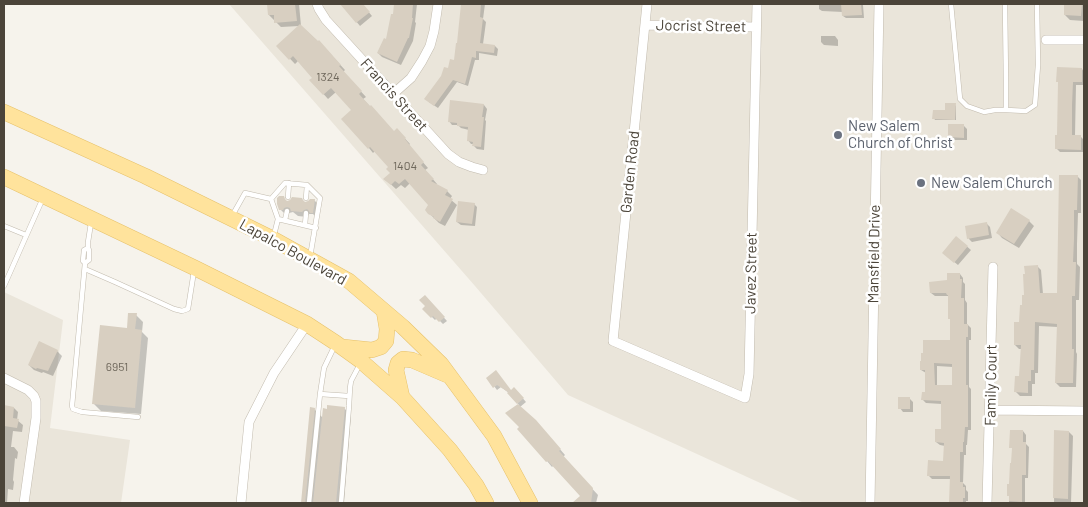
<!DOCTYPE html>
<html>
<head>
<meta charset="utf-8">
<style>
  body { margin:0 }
  #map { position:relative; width:1088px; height:507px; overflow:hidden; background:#f6f3ec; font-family:Barlow,sans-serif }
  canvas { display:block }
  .frame { position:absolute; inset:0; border:5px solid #4b4439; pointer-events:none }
</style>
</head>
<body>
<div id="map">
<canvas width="1088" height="507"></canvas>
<div class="frame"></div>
</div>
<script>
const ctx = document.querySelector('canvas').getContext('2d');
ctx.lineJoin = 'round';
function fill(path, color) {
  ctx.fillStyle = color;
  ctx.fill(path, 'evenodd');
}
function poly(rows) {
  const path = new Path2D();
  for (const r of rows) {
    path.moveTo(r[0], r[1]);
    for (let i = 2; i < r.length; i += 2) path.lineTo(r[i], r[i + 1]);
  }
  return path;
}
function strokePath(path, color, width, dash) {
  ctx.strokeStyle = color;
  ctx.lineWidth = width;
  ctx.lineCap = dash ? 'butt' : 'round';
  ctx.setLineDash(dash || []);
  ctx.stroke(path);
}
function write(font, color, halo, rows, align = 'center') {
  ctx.font = font + ' Barlow,sans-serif';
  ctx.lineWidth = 5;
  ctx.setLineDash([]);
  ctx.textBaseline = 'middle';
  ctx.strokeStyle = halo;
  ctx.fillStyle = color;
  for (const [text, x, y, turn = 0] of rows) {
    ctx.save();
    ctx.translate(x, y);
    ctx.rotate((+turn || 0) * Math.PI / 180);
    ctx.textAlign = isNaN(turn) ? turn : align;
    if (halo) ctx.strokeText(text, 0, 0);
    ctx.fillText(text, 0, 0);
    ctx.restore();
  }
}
fill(poly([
  [229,4,1084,4,1084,503,804,503,568,395,475,286],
  [4,292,63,320,50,428,130,440,121,503,4,503]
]), '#eae5da');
fill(poly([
  [268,4,299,4,301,26,324,47,345,70,343,72,366,97,363,99,394,132,397,130,410,144,409,145,413,151,428,168,425,170,437,184,436,185,447,191,452,196,450,199,457,205,445,226,439,223,429,213,429,205,410,183,405,188,401,185,396,189,385,179,391,173,390,167,375,151,373,153,369,148,353,110,336,92,328,99,311,80,314,78,298,61,295,64,278,46,299,26,281,27,269,15],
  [342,4,362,4,372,16,360,26],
  [396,4,421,4,417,4,415,22,416,23,413,41,401,65,382,57,378,53,387,40,394,16],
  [462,4,485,4,483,19,486,22,483,44,495,46,498,49,497,56,479,53,479,60,475,60,468,86,457,82,438,108,429,102,455,62,458,44],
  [819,4,862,4,863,5,864,18,846,18,843,16,843,12,822,11,819,9],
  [1066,4,1084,4,1084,21,1070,20,1065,15],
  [821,36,835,36,838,40,838,46,824,45,821,42],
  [1082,69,1084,72,1084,85,1076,85,1075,136,1081,137,1084,140,1084,152,1060,152,1056,148,1058,136,1059,82],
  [452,101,484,105,487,109,485,120,486,121,484,150,477,149,474,146,474,144,471,144,468,140,469,130,461,128,458,125,452,125,449,121],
  [955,105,956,106,956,120,935,120,934,118],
  [964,126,967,129,967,140,953,140,949,137],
  [1077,176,1081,180,1081,213,1078,213,1077,244,1077,264,1080,267,1079,300,1076,300,1076,352,1077,354,1076,387,1060,387,1056,383,1058,327,1039,326,1038,373,1035,373,1035,384,1032,384,1032,396,1020,396,1016,392,1020,377,1022,349,1019,349,1015,345,1021,324,1023,306,1037,266,1041,270,1043,294,1059,294],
  [314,200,320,206,317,218,313,214,309,214,307,217,298,216,293,212,289,213,288,215,286,215,280,209,288,202,306,203],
  [474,204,477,207,475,226,461,225,457,222],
  [1029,221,1034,226,1019,248,1002,238,997,232],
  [986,223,990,227,992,238,972,242,969,239,966,227],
  [957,238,971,250,958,265,947,256],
  [960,274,963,278,963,282,965,284,965,300,967,303,967,324,971,328,971,340,969,340,969,387,971,389,971,430,968,430,967,445,966,445,966,455,964,455,963,483,966,486,966,490,968,492,968,501,966,501,966,503,951,503,951,479,932,479,928,475,945,462,945,446,940,445,936,442,942,431,942,404,926,403,923,400,927,393,926,373,921,370,951,342,952,321,950,319,950,296,935,296,931,293],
  [937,366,953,367,953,387,937,387],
  [425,297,447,321,443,324,437,318,435,320,424,309,426,307],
  [136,315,143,322,142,332,148,338,141,414,101,411,94,404,128,329],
  [57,351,62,356,53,376,43,372,42,373,34,370,29,365],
  [488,378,511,391,514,388,526,402,520,407,541,427,565,455,563,457,598,495,596,503,574,503,582,496,554,465,552,467,547,461,519,429,521,428,507,414,519,405,509,393,501,387,497,390],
  [910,399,913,402,913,412,903,412,900,408],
  [4,406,14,408,18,412,17,420,23,425,22,432,13,431,11,447,14,447,18,452,17,459,15,458,13,480,14,482,13,490,8,489,7,503,4,503],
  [344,408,351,415,344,503,302,503,312,409,314,409,323,418],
  [1023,431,1026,435,1026,444,1029,447,1028,478,1025,478,1025,503,1009,503,1009,485,1010,485,1013,449,1011,447],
  [1055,431,1069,432,1073,436,1071,503,1054,503]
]), '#0003');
fill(poly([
  [267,4,295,4,297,21,274,23,274,15,268,15],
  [340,4,363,4,370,12,356,23],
  [394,4,413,4,412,18,413,18,409,38,408,38,397,62,377,53,384,38,386,39,391,14,393,14],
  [461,4,481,4,480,17,483,18,480,43,495,45,494,53,476,51,476,58,472,57,465,84,453,80,434,106,424,99,441,76,444,67,448,68,450,59,454,60,456,43,457,43],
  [841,4,861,4,862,15,842,16],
  [1064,4,1082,4,1081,16,1064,15],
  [300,24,318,41,319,40,341,65,339,66,362,91,359,94,370,106,371,105,394,131,397,128,406,138,405,139,409,144,424,162,421,165,434,179,431,181,448,190,445,195,453,199,440,222,433,218,434,217,428,214,425,210,428,205,405,179,399,184,395,181,391,185,383,179,390,173,386,169,388,167,370,147,368,149,341,119,351,110,331,88,323,95,309,80,312,78,293,56,289,60,276,46],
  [1057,67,1082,68,1082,82,1073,82,1072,105,1072,135,1081,135,1081,150,1055,149,1055,135,1057,135,1058,82,1056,82],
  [450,100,484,104,482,117,484,117,481,147,472,146,473,142,467,141,468,127,457,126,457,123,448,122],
  [945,103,956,103,955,120,932,119,933,110,945,110],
  [948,124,964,124,964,138,948,137],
  [1059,175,1078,175,1077,210,1074,210,1074,239,1073,262,1076,262,1075,296,1072,296,1072,349,1074,349,1073,383,1055,383,1057,324,1035,322,1034,370,1031,370,1031,381,1028,381,1028,393,1014,392,1015,376,1019,376,1021,345,1014,345,1014,322,1019,322,1020,305,1022,305,1022,295,1024,295,1023,274,1025,274,1024,266,1038,265,1040,293,1057,293],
  [279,196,284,196,285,199,287,201,290,200,292,197,302,198,303,200,305,202,308,201,310,199,315,199,313,213,310,213,309,211,307,209,304,210,302,212,291,211,290,208,287,207,284,208,283,210,279,210,277,204,277,198],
  [458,201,475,203,472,224,456,222],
  [1011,208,1030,220,1014,244,996,233],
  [987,222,989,235,967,239,965,226],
  [956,236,968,246,954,263,942,253],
  [947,273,960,273,960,279,962,279,961,298,964,298,964,324,968,324,968,337,966,337,966,385,968,385,968,427,965,427,964,442,963,442,963,452,960,452,960,482,963,482,963,487,965,487,965,498,963,498,963,503,949,503,950,476,927,476,928,460,943,461,944,443,935,442,935,429,941,429,941,401,921,400,922,392,925,392,925,370,920,370,920,361,921,361,921,353,923,353,923,340,950,340,950,319,948,319,948,295,947,295,946,293,930,293,929,282,947,280],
  [934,363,952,364,952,385,935,385],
  [425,295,445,317,439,322,433,316,431,318,422,309,425,306,419,300],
  [128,313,137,313,135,329,142,330,135,408,92,404,100,325,127,328],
  [39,341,58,350,48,371,37,368,36,369,28,365],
  [496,370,511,390,514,387,524,398,517,404,507,393,508,392,497,385,493,388,486,378],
  [898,397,910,397,910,409,898,409],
  [518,404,536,420,561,449,559,451,593,488,591,503,572,503,580,496,548,461,546,462,517,429,519,427,505,413],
  [4,405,14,407,13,418,19,419,17,428,4,426],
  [327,405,345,407,336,503,313,503,323,408,327,409],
  [310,407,315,408,305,503,301,503],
  [1010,430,1023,430,1023,442,1026,442,1026,475,1022,475,1022,502,1009,501,1009,496,1007,496,1007,484,1009,484,1010,463,1011,463,1012,448,1009,448],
  [1054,430,1069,431,1068,499,1053,498]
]), '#d8cfc1');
const service = poly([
  [951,4,960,99,967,106,984,112,995,110,1006,110],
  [1005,4,1006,82,1006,110,1026,111,1035,105,1038,65,1037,4],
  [288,197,289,183],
  [306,198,307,185],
  [271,199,278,219,274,235],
  [232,216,245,193,271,199,285,183,307,185,320,198,310,257],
  [278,219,316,228],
  [285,220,287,211],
  [305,225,306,213],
  [4,226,26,235],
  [88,248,84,250,83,261,85,263,72,406,73,409,82,412,138,417],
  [85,263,89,260,89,250,88,248,88,242,91,223],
  [85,269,115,282,174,309,182,311,188,309,194,271],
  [4,286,43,198],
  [335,345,324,368,320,394,349,396],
  [309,503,320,394],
  [341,503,349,406,350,388,351,381,360,364]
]);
const minor = poly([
  [317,4,319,9,326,20,448,154,459,162,472,167,483,170],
  [647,4,613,341,745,398,749,374,757,4],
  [645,25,756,27],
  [1046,40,1084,40],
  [393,94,411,78,422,61,430,46,434,31,438,4],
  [4,378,28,390,34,396,36,401,36,418,24,503],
  [990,410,1084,411],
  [241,503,249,422,274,373,307,324],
  [870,503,879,4],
  [987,503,993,267]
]);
const primary = poly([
  [4,112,145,176,273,239,349,281,403,327,441,364,494,436,530,503],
  [4,177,195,268,307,324,336,343,361,361,402,397,450,450,476,485,486,503],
  [343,347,372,350,381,347,386,341,387,329,384,311],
  [402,397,396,370,398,363,403,359,412,360,447,375]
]);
strokePath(service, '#c2bbae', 5.5);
strokePath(minor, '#c2bbae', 10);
strokePath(primary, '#e6c16a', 16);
strokePath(service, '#fff', 4.5);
strokePath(minor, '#fff', 9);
strokePath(primary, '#ffe39c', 15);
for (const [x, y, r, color] of [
  [838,135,5,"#6b7280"],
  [921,183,5,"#6b7280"]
]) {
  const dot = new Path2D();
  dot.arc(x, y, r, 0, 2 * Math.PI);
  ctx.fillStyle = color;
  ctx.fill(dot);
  strokePath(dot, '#fff', 2);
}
write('12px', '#6e675b', null, [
  ["1324",328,77],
  ["1404",405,166],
  ["6951",117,367]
]);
write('15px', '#4b4439', '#fff', [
  ["Jocrist Street",701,26,1],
  ["Francis Street",394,95,48],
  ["Garden Road",630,172,-84],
  ["Lapalco Boulevard",293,252,29],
  ["Mansfield Drive",874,254,-89],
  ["Javez Street",751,273,-89],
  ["Family Court",991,385,-89]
]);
write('15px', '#5b616d', '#fff', [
  ["New Salem",848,126],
  ["Church of Christ",848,143],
  ["New Salem Church",931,183]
], 'left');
</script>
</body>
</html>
